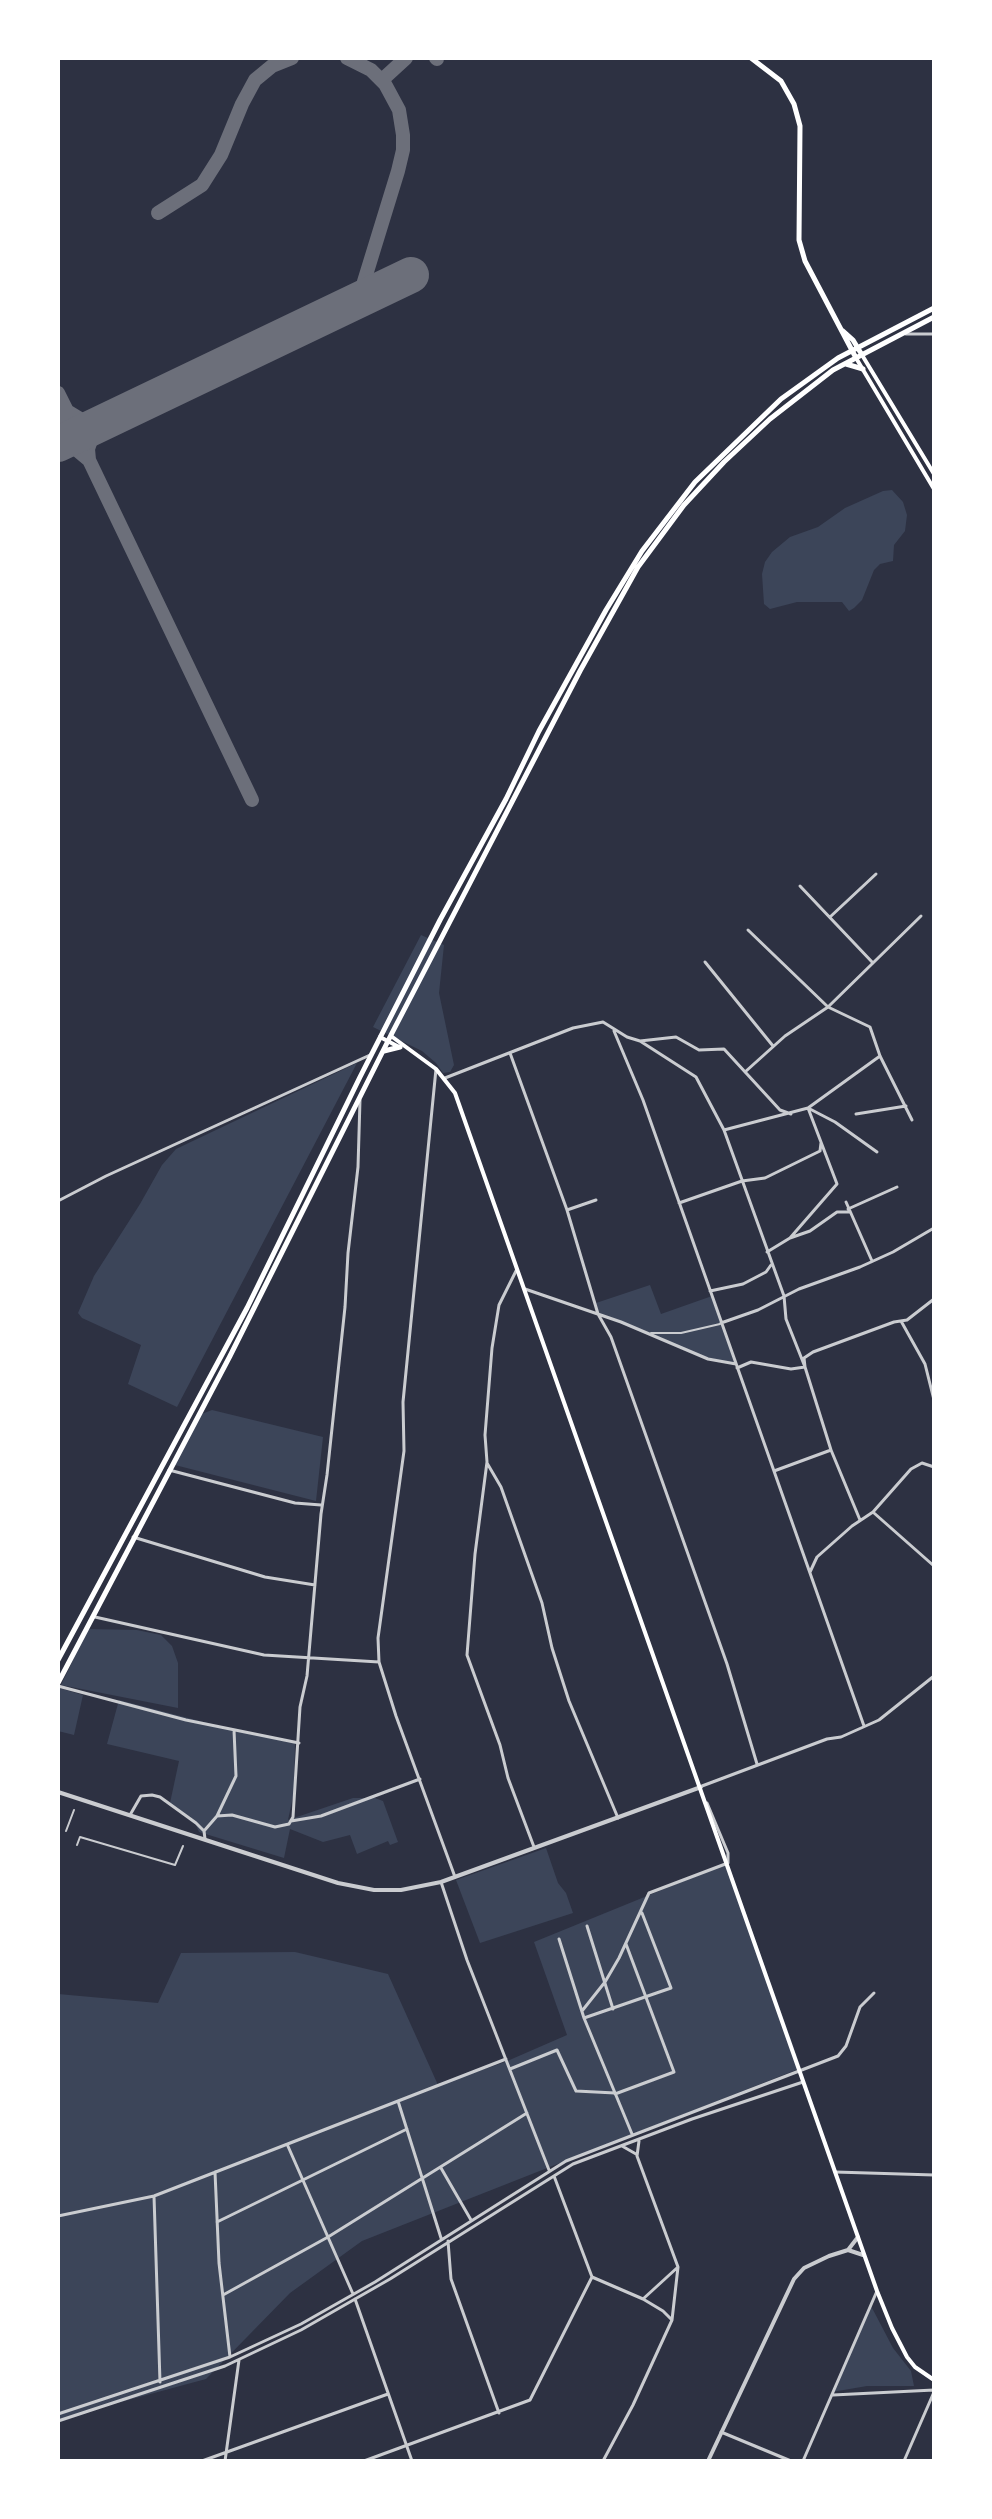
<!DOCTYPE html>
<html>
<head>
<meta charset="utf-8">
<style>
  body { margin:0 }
  #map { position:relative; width:992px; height:2519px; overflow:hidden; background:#2d3142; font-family:"Nunito Sans",sans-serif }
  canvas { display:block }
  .frame { position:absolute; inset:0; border:60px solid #fff; pointer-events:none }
</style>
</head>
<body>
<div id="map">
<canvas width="992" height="2519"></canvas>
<div class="frame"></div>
</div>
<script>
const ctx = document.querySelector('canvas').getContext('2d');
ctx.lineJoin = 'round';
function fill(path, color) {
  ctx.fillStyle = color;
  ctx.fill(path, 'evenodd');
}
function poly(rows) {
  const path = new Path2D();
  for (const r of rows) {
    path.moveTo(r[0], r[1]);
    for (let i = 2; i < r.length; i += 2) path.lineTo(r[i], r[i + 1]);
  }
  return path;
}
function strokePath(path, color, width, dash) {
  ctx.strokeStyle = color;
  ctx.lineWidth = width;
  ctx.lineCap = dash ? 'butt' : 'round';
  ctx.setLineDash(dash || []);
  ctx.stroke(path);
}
fill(poly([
  [892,490,903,502,907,515,905,531,894,545,893,561,880,564,874,570,862,600,854,608,849,611,842,602,797,602,770,609,764,604,762,574,765,562,772,552,790,537,818,527,845,508,883,491],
  [421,935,444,945,439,993,454,1065,450,1072,443,1073,436,1063,422,1051,373,1027],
  [357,1063,177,1407,128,1384,141,1345,82,1318,78,1313,94,1276,140,1204,162,1165,176,1149],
  [650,1285,661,1314,712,1296,736,1364,708,1359,598,1314,596,1303],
  [212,1410,323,1437,316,1501,171,1464,199,1415],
  [85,1629,137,1630,161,1635,172,1646,178,1663,178,1708,61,1685,79,1648],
  [59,1688,83,1695,74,1735,58,1731],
  [119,1700,234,1730,295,1743,294,1792,288,1820,353,1798,375,1798,383,1801,398,1842,390,1845,388,1841,357,1854,350,1835,323,1842,290,1829,284,1858,199,1832,196,1825,170,1803,179,1761,107,1744],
  [546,1848,558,1883,566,1893,573,1913,480,1943,456,1880],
  [728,1863,801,2068,362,2241,290,2293,206,2379,106,2406,58,2423,58,1994,158,2003,181,1953,295,1952,388,1974,438,2085,505,2062,567,2035,534,1942],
  [871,2306,893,2348,911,2371,914,2386,867,2386,832,2392]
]), '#3c4559');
strokePath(poly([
  [347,58,371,70,385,84,399,110,403,135,403,150,398,171,358,301],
  [436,58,437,59],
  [382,80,406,58],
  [158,213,202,185,221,155,242,104,255,80,272,66,292,58],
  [58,393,67,411,65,423,58,442],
  [67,411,95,428,88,449,89,460],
  [58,444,77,450,89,460,252,800]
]), '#6c6f7a', 14);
strokePath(poly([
  [58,444,411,275]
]), '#6c6f7a', 36);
strokePath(poly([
  [651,1333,681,1333,720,1324],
  [66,1831,74,1810],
  [77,1845,80,1837,175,1865,183,1846]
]), '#caccd0', 2);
strokePath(poly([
  [906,334,934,334],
  [800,886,873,963],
  [830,917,876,874],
  [748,930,828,1007,870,1027,880,1056,912,1120],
  [705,962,773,1046],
  [614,1031,643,1100,864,1726],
  [640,1041,676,1037,699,1050,724,1049,780,1110,791,1114],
  [510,1053,567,1210,598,1314,611,1337,727,1664,757,1764],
  [436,1069,403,1402,404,1451,378,1638,379,1662,396,1716,455,1877],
  [745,1072,785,1036,828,1007,921,916],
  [445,1078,573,1028,603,1022,627,1037,640,1041,696,1077,724,1130,784,1296,786,1319,805,1367,831,1450,774,1471],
  [808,1108,835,1122,877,1152],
  [856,1114,906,1106],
  [724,1130,808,1108,880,1056],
  [58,1201,106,1176,370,1055],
  [846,1202,872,1261],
  [679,1203,742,1181,765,1178,820,1151,821,1143],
  [848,1209,897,1187],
  [567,1210,596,1200],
  [790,1238,810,1231,837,1212,850,1212],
  [767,1252,790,1238,837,1184,808,1108],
  [517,1269,499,1305,492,1348,485,1435,487,1462,475,1554,467,1655,500,1745,508,1778,534,1847],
  [525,1289,621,1322,708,1359,736,1364],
  [710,1291,743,1284,766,1272,771,1265],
  [901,1321,925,1364,934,1400],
  [721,1323,758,1310,799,1289,860,1267,893,1252,934,1228],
  [737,1368,751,1362,791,1369,805,1367,804,1358,813,1352,894,1322,907,1320,934,1299],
  [831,1450,860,1520],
  [487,1463,501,1487,542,1603,552,1648,569,1701,618,1818],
  [169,1470,295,1503,321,1505],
  [874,1513,934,1566],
  [133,1537,265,1577,315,1585],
  [810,1572,817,1557,852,1526,873,1512,911,1469,922,1463,934,1467],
  [95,1617,264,1655,379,1662],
  [58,1686,186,1720,299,1743],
  [702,1786,827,1739,841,1737,879,1720,934,1676],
  [130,1815,141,1796,152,1795,160,1797,196,1823,204,1831,205,1839],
  [217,1816,236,1776,234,1730],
  [291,1821,321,1816,420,1779],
  [204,1831,217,1816,232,1815,275,1827,289,1824,293,1817,300,1707,307,1676,321,1514,327,1475,345,1307,348,1253,358,1167,360,1100],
  [441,1882,467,1960,549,2170],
  [587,1926,613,2009],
  [559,1939,584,2018,632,2134],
  [582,2011,605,1982,619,1958,649,1893,728,1863,728,1853,707,1803],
  [584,2018,671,1988,642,1913],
  [510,2069,557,2050,576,2091,615,2093],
  [615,2094,674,2072,626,1944],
  [398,2101,441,2238],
  [287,2144,353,2294],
  [622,2146,636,2154],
  [441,2168,471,2220],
  [215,2172,219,2263,230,2357],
  [835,2172,934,2175],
  [154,2196,160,2382],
  [58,2216,154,2196,506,2059],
  [217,2222,407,2129],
  [448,2241,451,2279,499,2413],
  [592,2277,643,2299,678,2267],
  [223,2295,328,2237,527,2113],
  [355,2299,412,2461],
  [643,2299,663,2311,672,2320],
  [833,2395,934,2390],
  [58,2414,230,2357,301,2324,375,2282,566,2161,838,2056,846,2046,860,2007,874,1993],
  [58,2421,225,2366,301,2330,390,2279,573,2164,692,2119,803,2082],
  [721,2432,791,2461],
  [202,2461,388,2394],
  [225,2461,239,2360],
  [364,2461,530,2400,592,2277,554,2176],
  [603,2461,633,2405,672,2320,678,2267,637,2156,639,2141],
  [803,2461,877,2291],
  [904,2461,934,2392]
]), '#caccd0', 3);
strokePath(poly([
  [58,1792,338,1883,374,1890,401,1890,441,1882,701,1787],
  [848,2250,858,2237],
  [708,2461,794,2279,804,2268,829,2256,848,2250,863,2255]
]), '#caccd0', 4);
strokePath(poly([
  [862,355,934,474],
  [856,358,934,489],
  [391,1036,436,1069,455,1093,877,2291,892,2328,907,2357,915,2367,934,2380],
  [380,1037,399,1047]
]), '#fff', 4);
strokePath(poly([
  [751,58,781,81,794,104,800,126,799,240,805,261,856,358],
  [843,331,853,340,862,355],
  [846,364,863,369],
  [384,1051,400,1047],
  [58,1660,247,1308,360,1077,440,920,506,799,539,731,606,610,642,551,695,482,781,399,838,358,934,308],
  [58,1683,230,1356,391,1035,580,671,638,567,684,505,724,462,770,419,833,370,934,317]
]), '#fff', 5);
</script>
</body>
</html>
